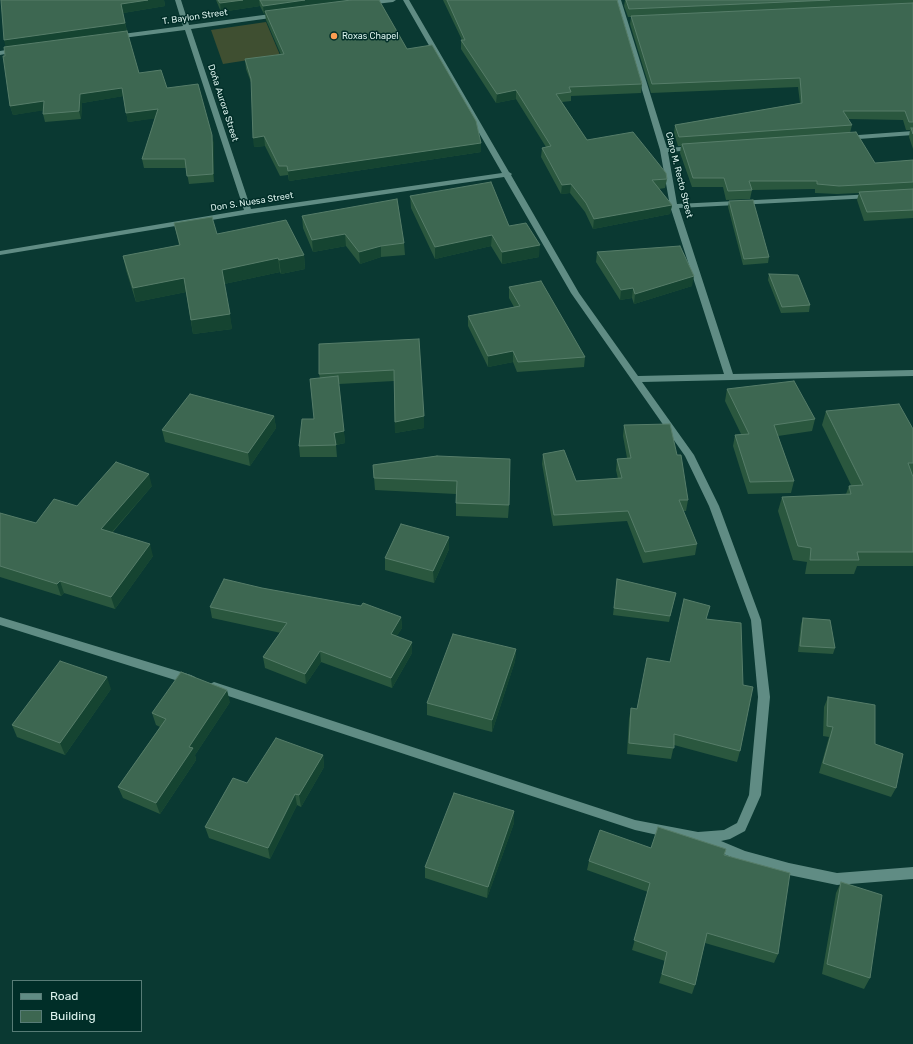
<!DOCTYPE html>
<html>
<head>
<meta charset="utf-8">
<style>
  body { margin:0 }
  #map { position:relative; width:913px; height:1044px; overflow:hidden; background:#0a3932; font-family:Rubik,sans-serif }
  canvas { display:block }
  .legend { position:absolute; left:12px; top:980px; width:130px; height:52px; box-sizing:border-box; background:#002e28; border:1px solid #577c76; margin:0; padding:5px 7px; list-style:none; font-size:12px; color:#daf1ec }
  .legend li { display:flex; align-items:center; gap:8px; height:20px }
  .legend b { width:20px; border:1px solid #577c76 }
</style>
</head>
<body>
<div id="map">
<canvas width="913" height="1044"></canvas>
<ul class="legend">
<li><b style="height:5px;background:#608c84"></b>Road</li>
<li><b style="height:11px;background:#3d6751"></b>Building</li>
</ul>
</div>
<script>
const ctx = document.querySelector('canvas').getContext('2d');
ctx.lineJoin = 'round';
function fill(path, color) {
  ctx.fillStyle = color;
  ctx.fill(path, 'evenodd');
}
function poly(rows) {
  const path = new Path2D();
  for (const r of rows) {
    path.moveTo(r[0], r[1]);
    for (let i = 2; i < r.length; i += 2) path.lineTo(r[i], r[i + 1]);
  }
  return path;
}
function strokePath(path, color, width, dash) {
  ctx.strokeStyle = color;
  ctx.lineWidth = width;
  ctx.lineCap = dash ? 'butt' : 'round';
  ctx.setLineDash(dash || []);
  ctx.stroke(path);
}
function write(font, color, halo, rows, align = 'center') {
  ctx.font = font + ' Rubik,sans-serif';
  ctx.lineWidth = 3;
  ctx.setLineDash([]);
  ctx.textBaseline = 'middle';
  ctx.strokeStyle = halo;
  ctx.fillStyle = color;
  for (const [text, x, y, turn = 0] of rows) {
    ctx.save();
    ctx.translate(x, y);
    ctx.rotate((+turn || 0) * Math.PI / 180);
    ctx.textAlign = isNaN(turn) ? turn : align;
    if (halo) ctx.strokeText(text, 0, 0);
    ctx.fillText(text, 0, 0);
    ctx.restore();
  }
}
fill(poly([
  [266,22,280,55,223,64,211,30]
]), '#3f4f31');
fill(poly([
  [175,0,181,0,189,25,278,13,281,15,278,17,191,29,251,209,502,173,403,0,409,0,509,172,512,174,511,175,579,293,638,376,724,374,670,206,660,150,615,0,621,0,667,148,694,146,698,148,694,150,668,152,677,204,874,194,875,196,871,198,679,208,733,374,913,370,913,376,642,382,694,455,719,506,761,620,770,697,761,795,745,831,730,839,721,841,745,851,789,863,837,873,913,867,913,879,837,885,789,875,744,862,698,844,635,830,210,690,208,687,210,684,214,682,635,820,698,832,724,830,737,823,749,795,758,697,751,620,709,506,685,456,571,293,504,177,248,214,0,255,0,251,244,210,185,30,115,39,112,37,115,35,183,26,175,0],
  [377,0,396,0,393,2,367,5,364,3,377,0],
  [18,48,20,49,20,51,0,55,0,51,18,48],
  [913,131,913,135,845,140,841,138,845,136,913,131],
  [0,617,191,675,195,677,197,680,195,683,191,685,0,625,0,617]
]), '#608c84');
fill(poly([
  [1,0,164,0,165,6,123,13,127,31,139,73,167,88,214,143,214,182,189,184,186,168,144,168,142,159,155,118,128,122,123,96,82,103,81,119,45,122,43,114,43,110,13,115,10,106,5,56,6,47],
  [216,0,379,0,407,49,481,152,289,181,288,175,280,176,265,146,254,147,252,85,246,69,245,59,281,55,266,20,265,14,264,14,260,6,221,12],
  [443,0,617,0,642,84,641,93,571,96,571,101,562,102,587,140,667,179,665,188,659,189,672,205,670,214,593,229,585,212,570,193,561,194,541,157,542,148,546,147,516,99,496,103,461,49,461,40,462,40],
  [625,0,913,0,913,149,909,137,910,130,906,130,903,120,848,119,852,125,850,133,875,163,913,160,913,218,864,221,857,200,859,193,837,194,815,193,815,189,752,190,750,199,726,200,723,187,692,187,680,153,681,146,678,146,674,133,675,125,800,103,798,87,651,93,630,24,631,17,628,17,624,6],
  [410,196,509,226,539,257,502,264,491,246,435,259,411,208],
  [729,201,769,257,768,263,743,265,728,207],
  [302,216,404,243,405,255,381,257,360,264,346,246,313,252,303,228],
  [174,223,217,234,304,255,305,269,281,274,280,272,224,284,232,329,193,334,186,292,136,302,126,270,123,256,179,245],
  [597,252,692,286,634,304,632,298,620,300,596,262],
  [769,274,810,305,809,312,781,313,768,280],
  [509,287,585,357,584,367,517,372,513,362,488,367,468,326,468,316,514,307,509,298],
  [419,339,424,428,395,433,394,381,339,384,345,443,336,445,337,457,300,457,299,446,314,419,320,378,319,374],
  [727,389,815,419,812,431,778,436,794,481,791,493,748,494,733,446,735,435,741,434,725,401],
  [826,411,913,429,913,566,857,566,854,574,805,574,807,562,793,560,778,511,782,497,846,494,849,486,851,485,822,425],
  [274,416,276,428,250,466,165,442,162,430],
  [624,425,677,455,688,500,686,511,683,511,697,544,695,555,643,563,627,521,553,526,542,464,543,454,576,481,618,479,616,470,617,459,627,458,623,436],
  [437,456,509,505,508,518,456,516,456,494,375,490,373,465],
  [152,486,112,533,153,556,115,609,64,593,61,596,0,577,0,513,36,523,77,506],
  [449,549,434,583,385,570,385,558],
  [617,579,676,593,669,622,613,615],
  [262,588,401,617,402,628,396,637,412,653,392,688,321,662,306,684,265,668,263,657,281,633,212,618,210,607],
  [803,618,835,648,833,654,798,652,801,624],
  [707,619,740,751,737,762,674,745,671,759,627,754,629,719,631,708,637,709],
  [516,649,515,661,492,732,427,715,427,703],
  [111,689,65,755,17,737,12,725],
  [828,697,875,744,896,788,891,797,819,773,829,737,823,736,824,707],
  [230,702,195,755,196,760,160,814,123,798,118,787,160,727,156,725,152,713],
  [323,755,324,767,301,807,297,805,270,859,209,838,205,827,247,783],
  [514,811,514,823,487,898,425,878,425,867],
  [651,848,724,855,778,954,774,963,705,943,695,985,692,994,659,983,665,961,632,950,648,892,587,870,589,861],
  [841,882,870,978,864,989,822,974,836,893]
]), '#2a573e');
fill(poly([
  [148,0,164,0,165,6,123,13,121,4],
  [243,0,259,0,260,6,221,12,220,3],
  [305,0,368,0,265,11,265,14,264,14,263,6],
  [125,23,127,32,6,49,4,40],
  [122,88,124,96,82,103,81,119,79,111,80,94],
  [516,90,516,99,496,103,497,94],
  [44,101,46,110,13,115,10,106],
  [158,109,159,118,128,122,126,113],
  [212,135,214,143,214,182,213,174],
  [264,136,265,146,254,147,253,138],
  [481,143,481,152,289,181,288,171],
  [571,184,570,193,561,194,562,185],
  [672,205,670,214,593,229,594,219],
  [345,234,346,246,313,252,312,240],
  [492,235,491,246,435,259,435,247],
  [540,245,539,257,502,264,502,252],
  [381,246,381,257,360,264,359,252],
  [304,255,305,269,281,274,279,260],
  [278,258,280,272,224,284,222,270],
  [694,276,692,286,634,304,635,294],
  [184,278,186,292,136,302,133,288],
  [633,288,632,298,620,300,621,290],
  [230,314,232,329,193,334,191,320],
  [513,351,513,362,488,367,488,356],
  [274,416,276,428,250,466,248,453],
  [424,416,424,428,395,433,395,422],
  [344,431,345,443,335,445,334,433],
  [149,474,152,486,104,541,101,529],
  [449,537,449,549,434,583,433,571],
  [150,544,153,556,115,609,111,597],
  [60,581,64,593,61,596,57,584],
  [401,617,402,628,391,645,391,634],
  [412,642,412,653,392,688,391,678],
  [516,649,515,661,492,732,492,720],
  [320,651,321,662,306,684,305,674],
  [107,677,111,689,65,755,60,743],
  [227,690,230,702,195,755,196,760,160,814,156,803,189,747],
  [323,755,324,767,301,807,299,795],
  [295,794,297,805,270,859,268,848],
  [514,811,514,823,487,898,488,887]
]), '#154431');
const building = poly([
  [1,0,148,0,121,4,125,23,4,40,1,0],
  [218,0,243,0,220,3,218,0],
  [260,0,305,0,263,6,260,0],
  [351,0,379,0,407,49,432,45,476,121,481,143,288,171,287,166,279,166,264,136,253,138,251,79,245,59,284,54,265,11,351,0],
  [447,0,617,0,642,84,569,87,571,92,556,94,587,140,633,132,666,173,667,179,652,180,672,205,594,219,586,203,571,184,562,185,542,148,551,146,516,90,497,94,461,40,465,40,447,0],
  [626,0,830,0,629,9,626,0],
  [913,3,913,122,909,122,905,111,843,111,852,125,679,137,675,125,802,103,800,78,652,84,631,16,913,3],
  [127,31,139,73,161,70,167,88,198,84,212,135,213,174,187,176,185,159,142,159,158,109,126,113,122,88,80,94,79,111,43,114,44,101,10,106,3,56,5,56,4,47,127,31],
  [911,128,913,128,913,134,911,128],
  [856,132,875,163,913,160,913,182,839,186,817,184,817,181,749,181,752,190,728,191,724,178,693,178,682,144,856,132],
  [491,182,509,226,526,223,540,245,502,252,492,235,435,247,410,196,491,182],
  [913,189,913,210,867,212,859,192,913,189],
  [397,199,404,243,381,246,359,252,345,234,312,240,302,216,397,199],
  [753,200,769,257,744,259,729,201,753,200],
  [212,217,217,234,286,220,304,255,279,260,278,258,222,270,230,314,191,320,184,278,133,288,123,256,180,245,174,223,212,217],
  [680,246,694,276,635,294,633,288,621,290,597,252,680,246],
  [769,274,798,275,810,305,782,307,769,274],
  [541,281,585,357,518,362,513,351,488,356,468,316,520,306,509,287,541,281],
  [419,339,424,416,395,422,394,370,319,374,319,344,419,339],
  [338,376,344,431,334,433,336,445,299,446,302,419,314,419,310,379,338,376],
  [794,381,815,419,774,425,794,481,750,482,735,435,749,434,727,389,794,381],
  [190,394,274,416,248,453,162,430,190,394],
  [899,404,913,429,913,463,908,463,913,477,913,552,857,552,859,560,810,560,811,548,798,546,782,497,851,494,849,486,863,485,826,411,899,404],
  [670,424,677,455,681,455,688,500,679,500,697,544,645,552,628,511,554,515,543,454,564,450,576,481,622,478,617,459,631,458,624,425,670,424],
  [437,456,510,459,509,505,456,503,457,481,374,478,373,465,437,456],
  [116,462,149,474,101,529,150,544,111,597,60,581,57,584,0,566,0,513,36,523,54,499,77,506,116,462],
  [401,524,449,537,433,571,385,558,401,524],
  [224,579,262,588,361,606,363,603,401,617,391,634,412,642,391,678,320,651,305,674,263,657,287,623,210,607,224,579],
  [617,579,676,593,670,616,614,608,617,579],
  [684,599,710,606,706,619,741,623,743,685,753,687,740,751,674,734,674,748,629,743,631,708,637,709,647,658,670,662,684,599],
  [803,618,830,620,835,648,800,646,803,618],
  [453,634,516,649,492,720,427,703,453,634],
  [60,661,107,677,60,743,12,725,60,661],
  [181,672,227,690,189,747,193,748,156,803,118,787,166,719,152,713,181,672],
  [828,697,875,705,875,744,903,754,896,788,823,763,833,727,827,726,828,697],
  [276,738,323,755,299,795,295,794,268,848,205,827,233,778,247,783,276,738],
  [454,793,514,811,488,887,425,867,454,793],
  [658,827,726,849,724,855,790,873,778,954,707,933,695,985,662,974,667,952,634,940,650,883,589,861,600,830,651,848,658,827],
  [841,882,882,895,870,978,827,964,841,882]
]);
fill(building, '#3d6751');
strokePath(building, '#567d69', 1);
for (const [x, y, r, color] of [
  [334,36,4,"#fc9e52"]
]) {
  const dot = new Path2D();
  dot.arc(x, y, r, 0, 2 * Math.PI);
  ctx.fillStyle = color;
  ctx.fill(dot);
  strokePath(dot, '#002e28', 1.5);
}
write('9px', '#daf1ec', '#002e28', [
  ["T. Baylon Street",195,17,-8],
  ["Doña Aurora Street",223,103,72],
  ["Claro M. Recto Street",679,175,76],
  ["Don S. Nuesa Street",252,202,-9]
]);
write('9px', '#daf1ec', '#002e28', [
  ["Roxas Chapel",342,36]
], 'left');
</script>
</body>
</html>
